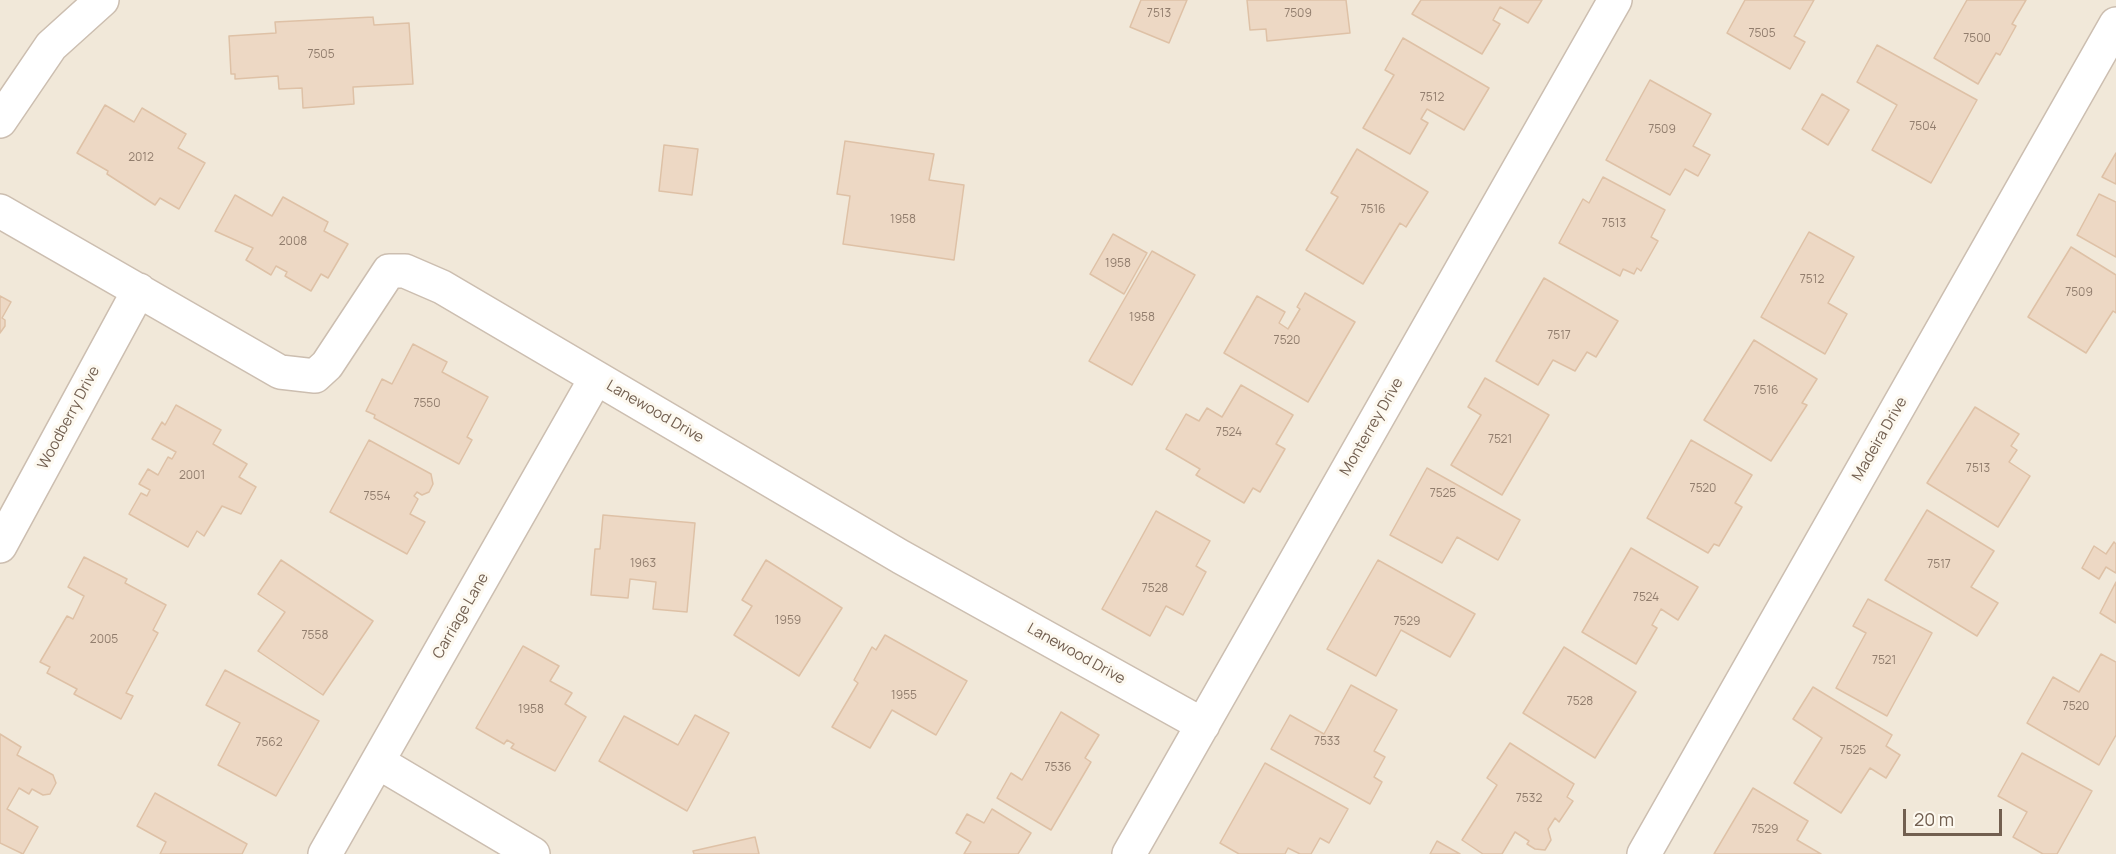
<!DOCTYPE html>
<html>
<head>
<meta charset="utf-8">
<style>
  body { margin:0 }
  #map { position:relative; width:2116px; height:854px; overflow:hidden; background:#faf5ea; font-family:Manrope,sans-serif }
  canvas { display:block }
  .scale { position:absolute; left:1903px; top:809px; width:99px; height:27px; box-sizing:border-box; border:3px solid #725f50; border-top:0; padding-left:8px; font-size:18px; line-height:21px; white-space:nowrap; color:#725f50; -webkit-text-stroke:4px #fdf9f0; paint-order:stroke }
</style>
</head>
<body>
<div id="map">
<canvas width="2116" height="854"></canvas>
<div class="scale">20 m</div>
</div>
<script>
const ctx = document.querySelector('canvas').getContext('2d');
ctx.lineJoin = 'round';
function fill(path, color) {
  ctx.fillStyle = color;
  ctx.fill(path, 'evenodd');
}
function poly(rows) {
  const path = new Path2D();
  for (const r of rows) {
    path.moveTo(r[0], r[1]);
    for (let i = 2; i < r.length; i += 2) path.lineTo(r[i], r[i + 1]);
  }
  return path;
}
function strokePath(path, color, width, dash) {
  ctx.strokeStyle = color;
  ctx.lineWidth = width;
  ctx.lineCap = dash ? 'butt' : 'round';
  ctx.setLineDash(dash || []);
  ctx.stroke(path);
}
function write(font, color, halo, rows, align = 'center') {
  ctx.font = font + ' Manrope,sans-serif';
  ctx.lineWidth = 6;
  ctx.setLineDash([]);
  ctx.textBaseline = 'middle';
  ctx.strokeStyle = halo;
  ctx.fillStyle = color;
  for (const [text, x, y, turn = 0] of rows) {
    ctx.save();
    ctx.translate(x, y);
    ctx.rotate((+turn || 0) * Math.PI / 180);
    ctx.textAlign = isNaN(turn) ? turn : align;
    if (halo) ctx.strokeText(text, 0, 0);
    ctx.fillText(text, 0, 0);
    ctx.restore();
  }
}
fill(poly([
  [0,0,2116,0,2116,854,0,854]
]), '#f1e8d9');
const building = poly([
  [1141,0,1187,0,1169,43,1130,27,1141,0],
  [1247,0,1346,0,1350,33,1267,41,1266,29,1250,30,1247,0],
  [1421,0,1542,0,1528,23,1500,7,1493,20,1500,24,1482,54,1412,14,1421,0],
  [1745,0,1814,0,1794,36,1805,42,1790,69,1727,33,1745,0],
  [1967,0,2026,0,2012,24,2016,26,2000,55,1996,53,1978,84,1934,58,1967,0],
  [373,17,374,25,409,23,413,84,353,87,354,104,303,108,302,88,279,89,278,76,235,79,235,74,231,74,229,36,276,33,275,22,373,17],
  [1403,38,1489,88,1464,130,1427,109,1421,119,1428,123,1410,154,1363,128,1394,75,1385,70,1403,38],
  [1877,45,1977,100,1931,183,1872,150,1897,105,1857,82,1877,45],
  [1650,80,1711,114,1693,146,1710,155,1698,176,1685,169,1670,195,1606,160,1650,80],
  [1822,94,1849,110,1828,145,1802,129,1822,94],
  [105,105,134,122,142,108,186,134,178,148,205,163,179,209,160,198,155,205,107,174,108,171,77,153,105,105],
  [845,141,934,154,929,180,964,185,954,260,843,244,850,196,837,194,845,141],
  [664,145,698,149,692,195,659,191,664,145],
  [1357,149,1428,192,1406,227,1400,223,1363,284,1306,250,1338,197,1331,193,1357,149],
  [2116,153,2116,184,2102,177,2116,153],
  [1603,177,1665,210,1651,237,1658,241,1641,271,1637,268,1634,274,1623,269,1620,276,1559,243,1583,199,1589,203,1603,177],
  [2099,194,2116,202,2116,257,2077,235,2099,194],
  [235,195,272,216,283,197,328,222,324,231,348,244,328,278,321,274,311,291,285,276,287,272,276,266,271,275,246,260,253,248,215,231,235,195],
  [1809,232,1854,257,1828,303,1847,314,1825,354,1761,317,1809,232],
  [1113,234,1147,253,1124,294,1090,274,1113,234],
  [2071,247,2116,275,2116,313,2113,311,2086,353,2028,317,2071,247],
  [1152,251,1195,275,1132,385,1089,361,1152,251],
  [1544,278,1618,321,1596,357,1587,352,1575,371,1553,360,1538,385,1496,361,1544,278],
  [1305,293,1355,322,1308,402,1224,353,1257,296,1285,312,1279,323,1288,329,1300,309,1297,307,1305,293],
  [0,296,11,302,2,318,5,320,5,326,0,333,0,296],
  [1754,340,1817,379,1802,403,1807,405,1771,461,1704,420,1754,340],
  [413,344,447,362,442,372,488,397,467,437,472,440,459,464,374,418,375,415,366,411,382,379,392,384,413,344],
  [1485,378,1549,415,1502,495,1451,465,1481,415,1468,407,1485,378],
  [1241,385,1293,415,1276,444,1285,449,1260,492,1253,488,1244,503,1196,475,1200,469,1166,449,1186,414,1199,421,1207,408,1222,417,1241,385],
  [176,405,221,430,213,444,247,464,239,477,256,487,241,514,222,506,204,536,197,531,188,547,129,514,141,493,147,496,150,490,139,484,148,469,158,475,168,457,172,459,176,452,152,439,162,422,165,425,176,405],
  [1975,407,2019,434,2011,446,2017,450,2009,462,2030,476,1998,527,1927,483,1975,407],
  [369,440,431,474,433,484,429,492,422,495,417,492,414,496,418,499,410,514,425,522,407,554,330,512,369,440],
  [1691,440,1752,475,1735,503,1742,507,1719,546,1714,544,1708,553,1647,518,1691,440],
  [1427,468,1520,520,1498,560,1457,537,1442,563,1390,535,1427,468],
  [1927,510,1994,551,1971,587,1998,603,1977,636,1885,580,1927,510],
  [1156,511,1210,541,1196,566,1206,572,1183,615,1166,606,1150,636,1102,609,1156,511],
  [603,515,695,523,687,612,653,609,656,582,630,579,628,598,591,595,595,549,600,549,603,515],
  [2114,542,2116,544,2116,573,2106,567,2099,579,2082,568,2094,546,2106,554,2114,542],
  [1631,548,1698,587,1678,620,1661,609,1652,625,1657,628,1636,664,1582,632,1631,548],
  [84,557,127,579,125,583,166,605,153,630,158,633,126,693,133,696,121,719,74,694,77,689,47,673,50,667,40,662,67,616,73,619,84,596,68,587,84,557],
  [281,560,373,621,323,695,258,651,285,612,258,594,281,560],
  [766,560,842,608,799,676,734,635,752,606,742,600,766,560],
  [1378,560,1475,614,1450,657,1401,630,1376,676,1327,649,1378,560],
  [2116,582,2116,623,2100,613,2116,582],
  [1868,599,1932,633,1887,716,1836,688,1866,633,1853,626,1868,599],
  [885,635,967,681,936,735,892,710,870,748,832,727,858,683,854,680,872,647,876,650,885,635],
  [523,646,559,666,550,681,572,693,565,704,586,717,555,771,511,748,514,744,507,740,504,744,476,728,523,646],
  [1564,647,1636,692,1595,758,1523,713,1564,647],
  [2101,654,2116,662,2116,735,2099,765,2027,723,2053,677,2079,692,2101,654],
  [225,670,319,721,276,796,218,765,240,723,206,705,225,670],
  [1351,685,1397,710,1374,751,1385,757,1374,777,1382,782,1370,804,1271,749,1290,715,1324,734,1351,685],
  [1813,687,1892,735,1886,746,1900,755,1886,778,1870,768,1841,813,1794,783,1822,738,1793,719,1813,687],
  [1061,712,1099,735,1085,758,1091,762,1051,830,997,798,1011,773,1022,780,1061,712],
  [695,715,729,733,687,811,599,761,624,716,678,745,695,715],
  [0,734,21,747,17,755,53,775,56,783,50,794,43,795,32,789,29,794,19,788,7,809,38,827,23,854,0,843,0,734],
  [1510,743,1574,784,1567,797,1573,801,1559,822,1555,818,1548,829,1551,840,1545,850,1535,849,1527,844,1529,841,1515,832,1502,854,1483,854,1462,840,1497,785,1487,778,1510,743],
  [2022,753,2092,791,2057,854,2043,854,2013,837,2027,812,1998,796,2022,753],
  [1265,763,1348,809,1329,843,1320,838,1311,854,1300,854,1288,848,1285,854,1239,854,1220,843,1265,763],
  [1753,788,1808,821,1797,840,1821,854,1714,854,1753,788],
  [155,793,247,844,242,854,160,854,166,842,137,826,155,793],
  [992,809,1031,833,1018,854,964,854,971,842,956,833,967,814,984,823,992,809],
  [755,837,759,854,694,854,693,851,755,837],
  [1437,841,1460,854,1430,854,1437,841]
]);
fill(building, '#edd8c4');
strokePath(building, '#dec1a6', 1.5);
const street = poly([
  [0,121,51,46,102,0],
  [0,211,280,372,315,376,327,365,389,271,405,271,442,287,901,557,1203,725],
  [0,546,139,290],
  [378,762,533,854],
  [325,854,596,378],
  [1129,854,1615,0],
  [1644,854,2116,24]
]);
strokePath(street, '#ccbeb0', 36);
strokePath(street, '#fff', 33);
write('12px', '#917d6d', null, [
  ["7513",1159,14],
  ["7509",1298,14],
  ["7505",1762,34],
  ["7500",1977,39],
  ["7505",321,55],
  ["7512",1432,98],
  ["7504",1923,127],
  ["7509",1662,130],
  ["2012",141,158],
  ["7516",1373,210],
  ["1958",903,220],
  ["7513",1614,224],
  ["2008",293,242],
  ["1958",1118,264],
  ["7512",1812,280],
  ["7509",2079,293],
  ["1958",1142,318],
  ["7517",1559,336],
  ["7520",1287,341],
  ["7516",1766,391],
  ["7550",427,404],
  ["7524",1229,433],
  ["7521",1500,440],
  ["7513",1978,469],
  ["2001",192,476],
  ["7520",1703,489],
  ["7525",1443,494],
  ["7554",377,497],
  ["1963",643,564],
  ["7517",1939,565],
  ["7528",1155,589],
  ["7524",1646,598],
  ["1959",788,621],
  ["7529",1407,622],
  ["7558",315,636],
  ["2005",104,640],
  ["7521",1884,661],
  ["1955",904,696],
  ["7528",1580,702],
  ["7520",2076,707],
  ["1958",531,710],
  ["7533",1327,742],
  ["7562",269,743],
  ["7525",1853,751],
  ["7536",1058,768],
  ["7532",1529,799],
  ["7529",1765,830]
]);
write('15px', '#725f50', '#fdf9f0', [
  ["Lanewood Drive",655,412,30],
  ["Woodberry Drive",69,418,-62],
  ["Monterrey Drive",1372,427,-60],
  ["Madeira Drive",1880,439,-60],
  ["Carriage Lane",461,616,-60],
  ["Lanewood Drive",1076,654,29]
]);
</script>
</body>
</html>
